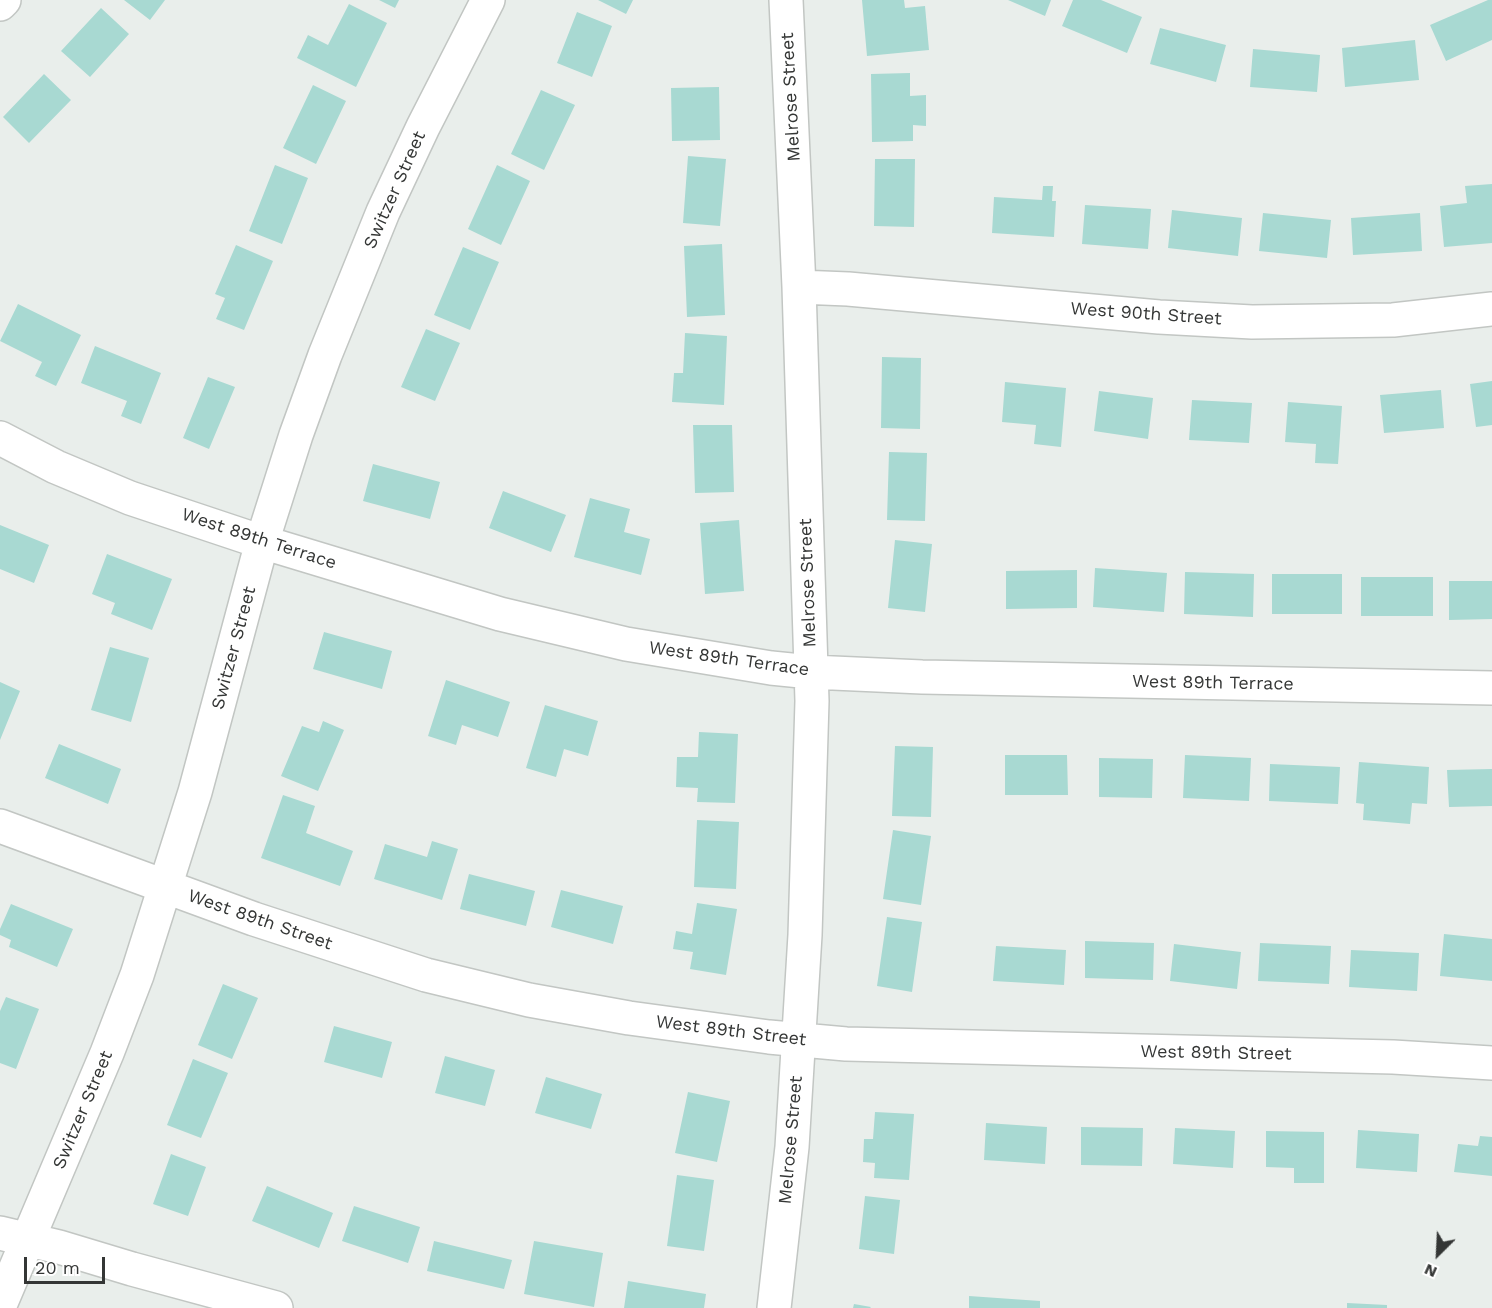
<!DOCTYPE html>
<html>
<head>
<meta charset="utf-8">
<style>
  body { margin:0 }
  #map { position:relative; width:1492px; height:1308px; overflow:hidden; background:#e9eeeb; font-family:"Work Sans",sans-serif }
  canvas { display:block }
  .north { position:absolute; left:1408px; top:1224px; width:60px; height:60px; -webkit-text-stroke:4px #fff; paint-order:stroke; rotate:204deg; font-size:16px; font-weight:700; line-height:24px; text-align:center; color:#343635 }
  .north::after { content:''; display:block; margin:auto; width:21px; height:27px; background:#343635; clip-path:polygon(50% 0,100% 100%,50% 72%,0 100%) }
  .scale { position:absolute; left:24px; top:1257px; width:81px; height:27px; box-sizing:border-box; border:3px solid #343635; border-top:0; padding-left:8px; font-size:18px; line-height:21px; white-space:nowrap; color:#343635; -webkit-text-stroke:4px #fff; paint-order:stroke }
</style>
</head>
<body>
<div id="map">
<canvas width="1492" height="1308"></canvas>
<div class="north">N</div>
<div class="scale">20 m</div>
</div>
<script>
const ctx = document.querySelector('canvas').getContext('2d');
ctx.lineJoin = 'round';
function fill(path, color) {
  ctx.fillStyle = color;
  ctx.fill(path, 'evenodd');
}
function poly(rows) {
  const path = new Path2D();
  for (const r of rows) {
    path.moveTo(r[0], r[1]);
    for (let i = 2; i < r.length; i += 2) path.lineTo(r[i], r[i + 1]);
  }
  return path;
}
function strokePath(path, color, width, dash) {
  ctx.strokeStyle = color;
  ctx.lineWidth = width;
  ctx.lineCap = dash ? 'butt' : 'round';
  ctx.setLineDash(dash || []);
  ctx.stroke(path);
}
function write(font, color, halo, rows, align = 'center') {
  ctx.font = font + ' "Work Sans",sans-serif';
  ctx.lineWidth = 5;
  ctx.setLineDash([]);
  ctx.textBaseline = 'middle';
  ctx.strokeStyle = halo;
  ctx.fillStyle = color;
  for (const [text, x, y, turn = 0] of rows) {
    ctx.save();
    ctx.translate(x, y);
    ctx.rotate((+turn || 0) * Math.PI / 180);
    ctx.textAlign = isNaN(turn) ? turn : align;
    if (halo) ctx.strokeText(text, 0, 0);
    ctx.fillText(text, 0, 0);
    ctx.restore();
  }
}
fill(poly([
  [124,0,165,0,150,20],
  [379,0,399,0,395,8],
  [598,0,633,0,626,14],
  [862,0,904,0,905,8,925,6,929,50,867,56],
  [1008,0,1051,0,1045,16],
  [1073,0,1101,0,1142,17,1127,53,1062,26],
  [1488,0,1492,0,1492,40,1446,61,1430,25],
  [349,4,387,23,356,87,297,58,308,35,328,45],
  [101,8,129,34,90,77,61,51],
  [577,12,612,26,592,77,557,63],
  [1160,28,1226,45,1216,82,1150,64],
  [1415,40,1419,80,1345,87,1342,48],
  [1253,49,1320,55,1317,92,1250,87],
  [910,73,910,96,926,95,926,126,913,125,913,141,872,142,871,74],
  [44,74,71,100,29,143,3,117],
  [313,85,346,101,316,164,283,148],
  [719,87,720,140,672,141,671,88],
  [541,90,575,105,544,170,511,154],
  [688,156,726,159,720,226,683,223],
  [875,159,915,159,914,227,874,226],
  [275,165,308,178,282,244,249,231],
  [497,165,530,181,501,245,468,229],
  [1492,184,1492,243,1444,247,1440,206,1467,203,1465,186],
  [1043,186,1053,186,1052,201,1056,201,1054,237,992,233,994,197,1042,200],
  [1085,205,1151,209,1148,249,1082,244],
  [1172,210,1242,218,1238,256,1168,248],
  [1263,213,1331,220,1327,258,1259,251],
  [1420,213,1422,251,1353,255,1351,218],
  [722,244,725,315,687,317,684,246],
  [236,245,273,261,244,330,216,319,225,298,215,294],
  [463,247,499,262,470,330,434,315],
  [18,304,81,335,56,386,35,376,42,362,0,341],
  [426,329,460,343,435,401,401,387],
  [685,333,727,336,724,405,672,402,674,373,683,373],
  [95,346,161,373,141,424,121,416,127,401,81,383],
  [882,357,921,358,920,429,881,428],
  [208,377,235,387,209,449,183,438],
  [1492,381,1492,425,1476,427,1470,384],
  [1005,382,1066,388,1061,447,1034,444,1036,425,1002,422],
  [1441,390,1444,428,1384,433,1380,395],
  [1099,391,1153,398,1148,439,1094,431],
  [1192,400,1252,403,1249,443,1189,440],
  [1288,402,1342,406,1338,464,1315,463,1316,444,1285,442],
  [693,425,732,425,734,492,695,493],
  [889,452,927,453,925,521,887,520],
  [373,464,440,482,430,519,363,501],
  [503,491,566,515,551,552,489,528],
  [590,498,630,509,624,532,650,539,641,575,574,557],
  [739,520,744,591,705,594,700,523],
  [0,525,49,545,34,583,0,569],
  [895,540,932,544,925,612,888,608],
  [107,554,172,579,152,630,111,614,115,603,92,594],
  [1095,568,1167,573,1164,612,1093,607],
  [1077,570,1077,608,1006,609,1006,571],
  [1185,572,1254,574,1253,617,1184,614],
  [1272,574,1342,574,1342,614,1272,614],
  [1361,577,1433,577,1433,616,1361,616],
  [1449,581,1492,581,1492,619,1449,620],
  [324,632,392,651,382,689,313,669],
  [110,647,149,658,131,722,91,710],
  [446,680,510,702,498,737,462,725,456,745,428,736],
  [0,682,20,691,0,740],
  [545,705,598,721,588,756,564,749,556,777,526,768],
  [323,721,344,730,318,791,281,776,302,726,319,732],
  [699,732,738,734,735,803,697,802,698,788,676,787,677,757,698,757],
  [59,744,121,769,108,804,45,778],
  [895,746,933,747,931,817,892,816],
  [1005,755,1067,755,1068,795,1005,795],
  [1185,755,1251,758,1249,801,1183,798],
  [1099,758,1153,759,1152,798,1099,797],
  [1359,762,1429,767,1427,804,1412,803,1410,824,1363,820,1364,804,1356,803],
  [1270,764,1340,767,1338,804,1269,801],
  [1492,769,1492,806,1449,807,1447,770],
  [283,795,315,806,306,833,353,851,340,886,261,858],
  [697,820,739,822,736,889,694,887],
  [893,830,931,836,921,905,883,899],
  [432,841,458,849,442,900,374,879,385,844,427,857],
  [469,874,535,891,526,926,460,909],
  [561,890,623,906,613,944,551,927],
  [697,903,737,909,726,975,690,969,693,952,673,949,676,931,692,934],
  [11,904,73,929,57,967,9,947,11,940,0,935,0,929],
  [887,917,922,922,912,992,877,986],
  [1444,934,1492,939,1492,981,1440,976],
  [1085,941,1154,943,1153,980,1085,978],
  [1260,943,1331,946,1329,984,1258,981],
  [1174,944,1241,952,1237,989,1170,981],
  [996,946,1066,950,1064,985,993,981],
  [1351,950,1419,953,1417,991,1349,987],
  [223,984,258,998,232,1059,198,1045],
  [6,997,39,1009,16,1069,0,1063,0,1011],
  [334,1026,392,1042,382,1078,324,1062],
  [445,1056,495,1070,485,1106,435,1093],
  [193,1059,228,1073,201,1138,167,1125],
  [546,1077,602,1094,591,1129,535,1113],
  [688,1092,730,1101,717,1162,675,1153],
  [875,1112,914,1114,909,1180,874,1178,875,1163,863,1162,864,1139,873,1139],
  [986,1123,1047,1127,1045,1164,984,1160],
  [1081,1127,1143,1128,1142,1166,1081,1165],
  [1175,1128,1235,1131,1233,1168,1173,1164],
  [1358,1130,1419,1134,1417,1172,1356,1168],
  [1266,1131,1324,1132,1324,1183,1294,1183,1294,1168,1266,1167],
  [1480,1136,1492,1137,1492,1176,1454,1172,1458,1144,1478,1146],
  [171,1154,206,1167,188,1216,153,1204],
  [677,1175,714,1180,704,1251,667,1246],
  [267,1186,333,1213,319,1248,252,1221],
  [865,1196,900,1200,894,1254,859,1249],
  [354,1206,420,1227,408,1263,342,1241],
  [434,1241,512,1260,504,1289,427,1271],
  [534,1241,603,1253,594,1307,524,1294],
  [628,1281,706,1294,704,1308,624,1308],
  [969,1296,1040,1301,1040,1308,969,1308],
  [1347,1303,1387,1305,1387,1308,1347,1308],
  [854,1304,871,1307,870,1308,853,1308]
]), '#a8d9d2');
const minor = poly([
  [0,4,4,0],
  [799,287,848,289,1159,317,1252,322,1393,320,1492,309],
  [0,438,56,467,130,498,262,542,500,614,626,644,771,668,811,672,922,677,1492,688],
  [0,826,254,919,426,975,529,1000,629,1018,769,1037,846,1044,1393,1057,1492,1063],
  [0,1233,59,1247,132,1269,276,1308],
  [0,1305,107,1053,137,975,195,792,262,542,296,435,325,355,383,212,423,127,488,0],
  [774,1308,792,1147,805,935,812,701,799,287,786,0]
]);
strokePath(minor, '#c2c6c3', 36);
strokePath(minor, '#fff', 33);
write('18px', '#343635', '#fff', [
  ["Melrose Street",791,97,-93],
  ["Switzer Street",395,190,-66],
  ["West 90th Street",1146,314,4],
  ["West 89th Terrace",259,539,18],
  ["Melrose Street",808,583,-92],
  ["Switzer Street",234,648,-75],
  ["West 89th Terrace",729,659,8],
  ["West 89th Terrace",1213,683,1],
  ["West 89th Street",260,920,19],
  ["West 89th Street",731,1031,7],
  ["West 89th Street",1216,1053,1],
  ["Switzer Street",83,1110,-67],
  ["Melrose Street",791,1140,-85]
]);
</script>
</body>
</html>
